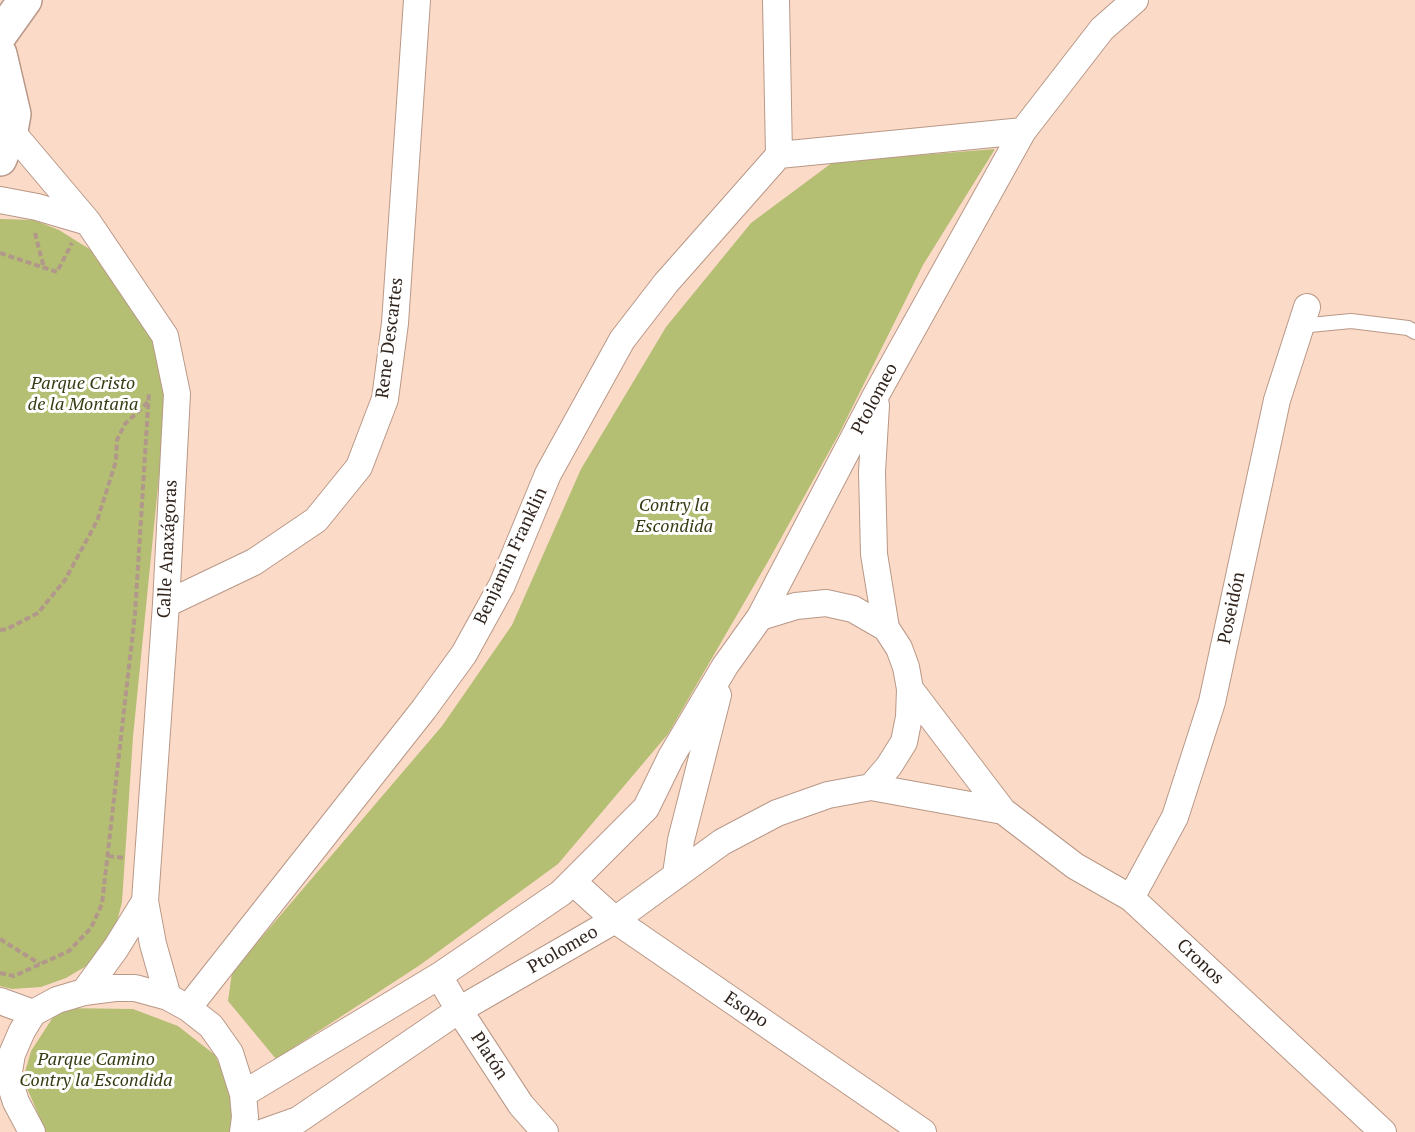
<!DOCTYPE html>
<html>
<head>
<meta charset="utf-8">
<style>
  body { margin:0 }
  canvas { display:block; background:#fcdac8 }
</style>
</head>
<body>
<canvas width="1415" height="1132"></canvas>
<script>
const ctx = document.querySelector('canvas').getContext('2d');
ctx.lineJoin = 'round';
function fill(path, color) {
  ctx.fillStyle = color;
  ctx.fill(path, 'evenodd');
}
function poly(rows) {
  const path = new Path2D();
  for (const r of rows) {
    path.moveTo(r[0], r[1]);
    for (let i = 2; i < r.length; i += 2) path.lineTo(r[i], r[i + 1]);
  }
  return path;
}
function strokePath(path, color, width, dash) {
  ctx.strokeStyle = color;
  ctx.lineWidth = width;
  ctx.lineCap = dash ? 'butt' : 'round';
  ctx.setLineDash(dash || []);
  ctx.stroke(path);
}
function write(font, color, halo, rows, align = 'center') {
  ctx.font = font + ' "PT Serif",serif';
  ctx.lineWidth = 6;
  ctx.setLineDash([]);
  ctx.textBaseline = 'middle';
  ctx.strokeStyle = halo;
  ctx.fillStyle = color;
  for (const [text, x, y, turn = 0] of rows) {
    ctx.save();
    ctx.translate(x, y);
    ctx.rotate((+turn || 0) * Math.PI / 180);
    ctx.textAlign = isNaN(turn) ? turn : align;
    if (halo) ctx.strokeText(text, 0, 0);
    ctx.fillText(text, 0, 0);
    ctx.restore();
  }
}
fill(poly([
  [995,149,923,265,840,432,770,558,668,734,558,864,420,965,276,1059,228,1001,232,972,442,726,512,625,581,469,666,327,751,223,833,162],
  [0,219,34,220,59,230,91,250,124,285,153,331,167,396,133,737,122,902,116,926,88,965,66,978,41,987,12,989,0,986],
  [59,1008,133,1009,178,1026,215,1055,233,1096,233,1132,46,1132,23,1079,31,1051]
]), '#b4bf74');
const lane = poly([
  [1300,326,1351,321,1408,328,1415,332]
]);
const street = poly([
  [776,0,779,155],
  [11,131,88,222,165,336,177,394,166,604,145,901,153,944,168,997],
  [779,155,1023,131,1102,29,1135,0],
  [0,200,37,207,88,222],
  [876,405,872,472,874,554,886,628],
  [166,604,254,562,316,520,359,467,385,399,395,323,417,0],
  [910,689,1003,811,1075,866,1131,898,1383,1132],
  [871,787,1003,811],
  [676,874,681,840,718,695],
  [573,882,615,920,923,1132],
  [1131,898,1175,817,1212,702,1277,400,1307,307],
  [439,976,459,1010,521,1105,545,1132],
  [84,992,116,948,145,901],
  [0,1001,33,1013],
  [188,1008,424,709,464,654,502,585,548,474,622,340,666,283,779,155],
  [243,1094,439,976,561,893,646,808,671,757,725,666,760,617,876,395,1023,131],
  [32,1132,16,1102,8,1077,12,1054,22,1031,33,1013,57,1000,84,992,115,988,135,988,168,997,188,1008,211,1026,230,1053,243,1094,245,1117,243,1132],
  [264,1132,298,1120,459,1010,615,920,722,842,777,813,828,795,871,787,889,766,904,742,909,717,910,689,906,667,899,648,886,628,853,609,826,603,796,606,760,617]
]);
const secondary = poly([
  [0,35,25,0],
  [0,54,14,114,11,131,0,159]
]);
strokePath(lane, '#b89887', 16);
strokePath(street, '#b89887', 28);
strokePath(secondary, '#b89887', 36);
strokePath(poly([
  [35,233,44,268],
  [0,253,57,272,72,243],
  [0,630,7,629,38,613,65,580,97,521,116,461,117,440,125,424,150,400],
  [108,856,125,858],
  [0,939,40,964],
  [0,973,14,976,69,951,91,928,102,904,135,614,149,392]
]), '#b1988a', 4, [6, 3]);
strokePath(lane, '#fff', 14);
strokePath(street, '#fff', 26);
strokePath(secondary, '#fff', 33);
write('18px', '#31251e', '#fff', [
  ["Rene Descartes",390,338,-83],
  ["Ptolomeo",875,399,-62],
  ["Calle Anaxágoras",168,549,-87],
  ["Benjamin Franklin",511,556,-65],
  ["Poseidón",1232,608,-78],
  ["Ptolomeo",563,950,-30],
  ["Cronos",1200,962,43],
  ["Esopo",746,1010,34],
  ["Platón",489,1056,57]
]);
write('italic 18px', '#363c13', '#fff', [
  ["Parque Cristo",83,384],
  ["de la Montaña",83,405],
  ["Contry la",674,506],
  ["Escondida",674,527],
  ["Parque Camino",96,1060],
  ["Contry la Escondida",96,1081]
]);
</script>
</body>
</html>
